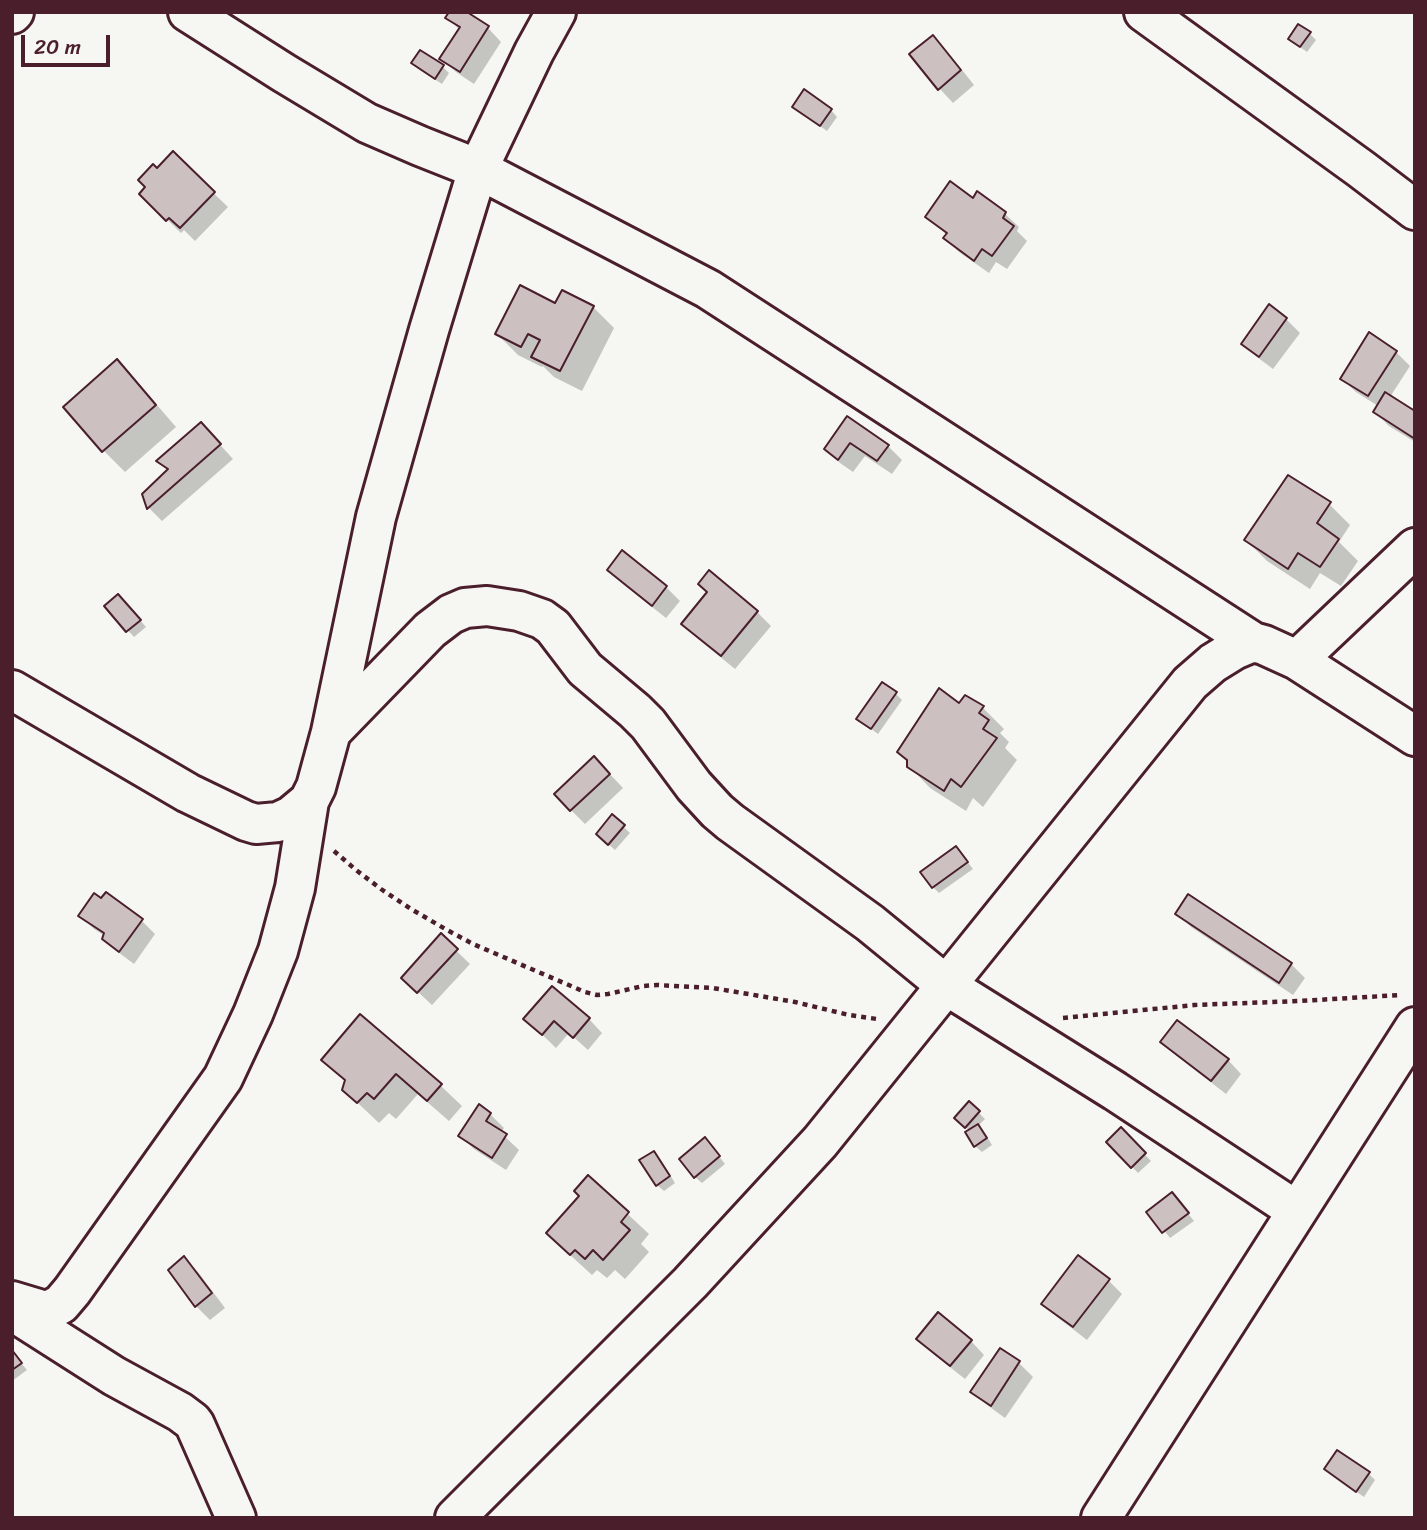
<!DOCTYPE html>
<html>
<head>
<meta charset="utf-8">
<style>
  body { margin:0 }
  #map { position:relative; width:1427px; height:1530px; overflow:hidden; background:#f6f6f2; font-family:Sriracha,sans-serif }
  canvas { display:block }
  .frame { position:absolute; inset:0; border:14px solid #4a1f2b; pointer-events:none }
  .scale { position:absolute; left:21px; top:35px; width:89px; height:32px; box-sizing:border-box; border:4px solid #4a1f2b; border-top:0; padding-left:9px; font-size:21px; line-height:24px; white-space:nowrap; color:#4a1f2b; -webkit-text-stroke:5px #f6f6f2; paint-order:stroke }
</style>
</head>
<body>
<div id="map">
<canvas width="1427" height="1530"></canvas>
<div class="frame"></div>
<div class="scale">20 m</div>
</div>
<script>
const ctx = document.querySelector('canvas').getContext('2d');
ctx.lineJoin = 'round';
function fill(path, color) {
  ctx.fillStyle = color;
  ctx.fill(path, 'evenodd');
}
function poly(rows) {
  const path = new Path2D();
  for (const r of rows) {
    path.moveTo(r[0], r[1]);
    for (let i = 2; i < r.length; i += 2) path.lineTo(r[i], r[i + 1]);
  }
  return path;
}
function strokePath(path, color, width, dash) {
  ctx.strokeStyle = color;
  ctx.lineWidth = width;
  ctx.lineCap = dash ? 'butt' : 'round';
  ctx.setLineDash(dash || []);
  ctx.stroke(path);
}
fill(poly([
  [447,18,488,28,501,42,474,84,456,72,442,59,460,30],
  [1310,34,1316,40,1307,52,1297,45],
  [933,38,947,51,974,85,953,103,940,89,912,55],
  [413,63,443,67,449,73,442,84,420,70],
  [804,92,831,110,837,117,827,131,801,113],
  [173,154,228,207,195,241,184,230,181,233,141,194,157,170],
  [978,194,1005,214,1019,227,1017,231,1027,241,1007,269,996,262,989,273,959,252,945,238,947,235,927,217,974,200],
  [556,305,593,307,614,328,582,391,554,377,543,366,542,367,518,355,497,334],
  [1286,319,1300,333,1273,369,1257,357,1243,344],
  [1396,352,1410,366,1390,397,1415,413,1415,442,1389,426,1375,412,1378,406,1356,392,1342,379],
  [117,362,138,383,176,427,125,472,104,451,66,407],
  [847,418,888,446,902,460,892,474,865,456,853,472,840,463,826,449],
  [214,438,233,459,162,521,149,508,144,494,168,471,158,461],
  [1329,504,1350,525,1339,542,1358,561,1341,586,1320,573,1310,589,1267,561,1246,540],
  [622,553,666,587,680,601,666,618,623,584,609,570],
  [125,603,146,627,134,637,106,606],
  [757,612,771,626,735,669,697,638,683,624],
  [896,694,902,700,878,734,858,719],
  [965,697,983,708,1004,729,1000,733,1009,742,1005,748,1017,760,983,807,973,798,966,811,930,788,909,766,909,762,899,752,960,705],
  [608,772,623,788,585,824,571,810],
  [613,817,630,833,615,850,605,841],
  [962,855,973,869,939,893,933,887],
  [1177,913,1291,964,1305,978,1293,995,1191,927],
  [80,915,142,921,155,934,134,964,118,952,104,938,105,936,94,929],
  [441,936,470,964,432,1005,417,991],
  [361,1017,441,1086,462,1106,449,1121,418,1094,396,1119,389,1113,379,1123,344,1090,346,1082,324,1060],
  [526,1019,589,1019,602,1033,588,1050,569,1033,556,1048],
  [1163,1042,1228,1060,1241,1074,1226,1094,1177,1056],
  [970,1104,985,1119,978,1126,984,1132,992,1145,982,1152,975,1146,970,1131,963,1125],
  [490,1114,504,1128,501,1133,519,1150,506,1170,474,1149,460,1136],
  [1121,1130,1151,1161,1138,1173,1108,1142],
  [711,1146,725,1164,702,1183,695,1177],
  [653,1153,660,1159,675,1183,664,1191,657,1185],
  [589,1178,649,1234,641,1244,649,1252,625,1279,615,1270,607,1278,597,1270,592,1275,569,1254,581,1196],
  [1178,1201,1194,1221,1170,1238,1149,1212],
  [184,1259,198,1272,225,1308,210,1320,196,1306,170,1271],
  [1108,1280,1122,1294,1087,1340,1057,1317,1044,1303],
  [919,1339,971,1341,984,1355,965,1379,932,1353],
  [1000,1350,1019,1363,1033,1377,1005,1418,987,1405,973,1392],
  [12,1352,27,1370,12,1381],
  [1338,1452,1369,1474,1375,1480,1364,1497,1332,1475,1326,1469]
]), '#0003');
const building = poly([
  [449,12,467,12,489,26,460,72,439,59,460,27,445,18,449,12],
  [1298,24,1311,32,1300,47,1288,39,1298,24],
  [933,35,961,70,938,90,909,54,933,35],
  [420,50,444,65,435,79,411,63,420,50],
  [804,89,832,109,820,126,792,107,804,89],
  [173,151,215,192,180,228,169,218,166,221,139,194,145,187,138,180,153,164,157,168,173,151],
  [950,181,973,198,977,191,1006,212,1003,218,1014,226,992,256,982,249,974,261,943,238,947,233,925,217,950,181],
  [520,285,555,303,562,290,594,306,560,371,531,357,540,340,528,334,521,347,495,334,520,285],
  [1269,304,1287,318,1259,357,1241,344,1269,304],
  [1369,332,1397,351,1368,396,1340,379,1369,332],
  [117,359,156,405,102,452,63,407,117,359],
  [1385,392,1415,411,1415,439,1373,412,1385,392],
  [847,416,889,445,877,461,850,443,838,460,824,449,847,416],
  [201,422,221,444,147,509,142,494,168,469,156,461,201,422],
  [1288,475,1331,502,1317,523,1339,539,1320,567,1298,553,1288,569,1244,540,1288,475],
  [622,550,667,586,652,606,607,570,622,550],
  [709,570,758,611,721,656,681,624,707,592,698,584,709,570],
  [118,594,141,620,126,632,104,606,118,594],
  [882,682,897,692,871,729,856,719,882,682],
  [939,688,959,703,965,695,984,706,979,713,989,720,983,729,997,738,961,787,951,779,944,791,907,767,907,760,897,752,939,688],
  [594,756,610,774,570,811,554,794,594,756],
  [612,814,625,825,608,845,596,834,612,814],
  [956,846,968,862,932,888,920,872,956,846],
  [106,892,143,919,119,952,102,939,104,933,78,916,94,893,101,898,106,892],
  [1188,894,1292,963,1279,983,1175,914,1188,894],
  [441,933,458,949,417,993,401,978,441,933],
  [552,986,590,1018,573,1038,554,1021,542,1035,523,1019,552,986],
  [360,1014,442,1084,427,1101,396,1074,374,1099,367,1093,357,1103,342,1090,345,1080,321,1060,360,1014],
  [1177,1020,1229,1059,1211,1081,1160,1042,1177,1020],
  [969,1101,980,1111,965,1128,954,1118,969,1101],
  [479,1104,491,1113,486,1121,507,1134,492,1158,458,1136,479,1104],
  [978,1124,987,1138,974,1147,965,1132,978,1124],
  [1121,1127,1146,1153,1131,1168,1106,1142,1121,1127],
  [705,1137,720,1156,694,1178,679,1159,705,1137],
  [654,1151,670,1176,656,1186,639,1160,654,1151],
  [588,1175,629,1212,621,1222,630,1230,603,1260,593,1250,585,1259,575,1250,570,1255,546,1233,579,1196,574,1191,588,1175],
  [1172,1192,1189,1213,1162,1233,1146,1212,1172,1192],
  [1078,1255,1110,1279,1073,1327,1041,1304,1078,1255],
  [184,1256,212,1293,195,1307,168,1270,184,1256],
  [938,1312,972,1340,950,1366,916,1339,938,1312],
  [1000,1348,1020,1361,991,1406,970,1392,1000,1348],
  [12,1350,22,1363,12,1370,12,1350],
  [1337,1450,1370,1472,1356,1492,1324,1469,1337,1450]
]);
fill(building, '#ccc1c0');
strokePath(building, '#4a1f2b', 2);
const minor = poly([
  [188,12,284,73,367,123,420,146,478,169,708,289,1253,642],
  [1144,12,1361,169,1415,210],
  [12,14,14,12],
  [1297,660,1415,548],
  [12,690,188,793,246,821,256,824,278,822,291,816,309,801],
  [331,732,430,630,451,614,465,608,487,606,519,611,542,619,553,627,585,669,635,711,648,724,694,786,717,811,730,822,870,923,947,986,1115,1091,1297,1211],
  [12,1301,42,1310,50,1310,61,1304,72,1291,223,1078,253,1014,278,951,295,888,309,801,316,787,331,732,376,517,429,330,478,169,534,52,556,12],
  [12,1311,114,1376,180,1412,192,1421,195,1425,236,1518],
  [455,1518,690,1283,820,1142,1190,683,1213,663,1234,650,1253,642,1264,645,1297,660,1415,736],
  [1101,1518,1415,1027]
]);
strokePath(minor, '#4a1f2b', 44);
strokePath(poly([
  [334,851,356,870,381,889,411,909,447,930,473,944,585,992,597,995,608,994,643,986,657,985,713,988,795,1002,849,1015,877,1019],
  [1063,1018,1194,1005,1300,1001,1400,995]
]), '#4a1f2b', 4.5, [5, 5]);
strokePath(minor, '#f6f6f2', 38);
</script>
</body>
</html>
